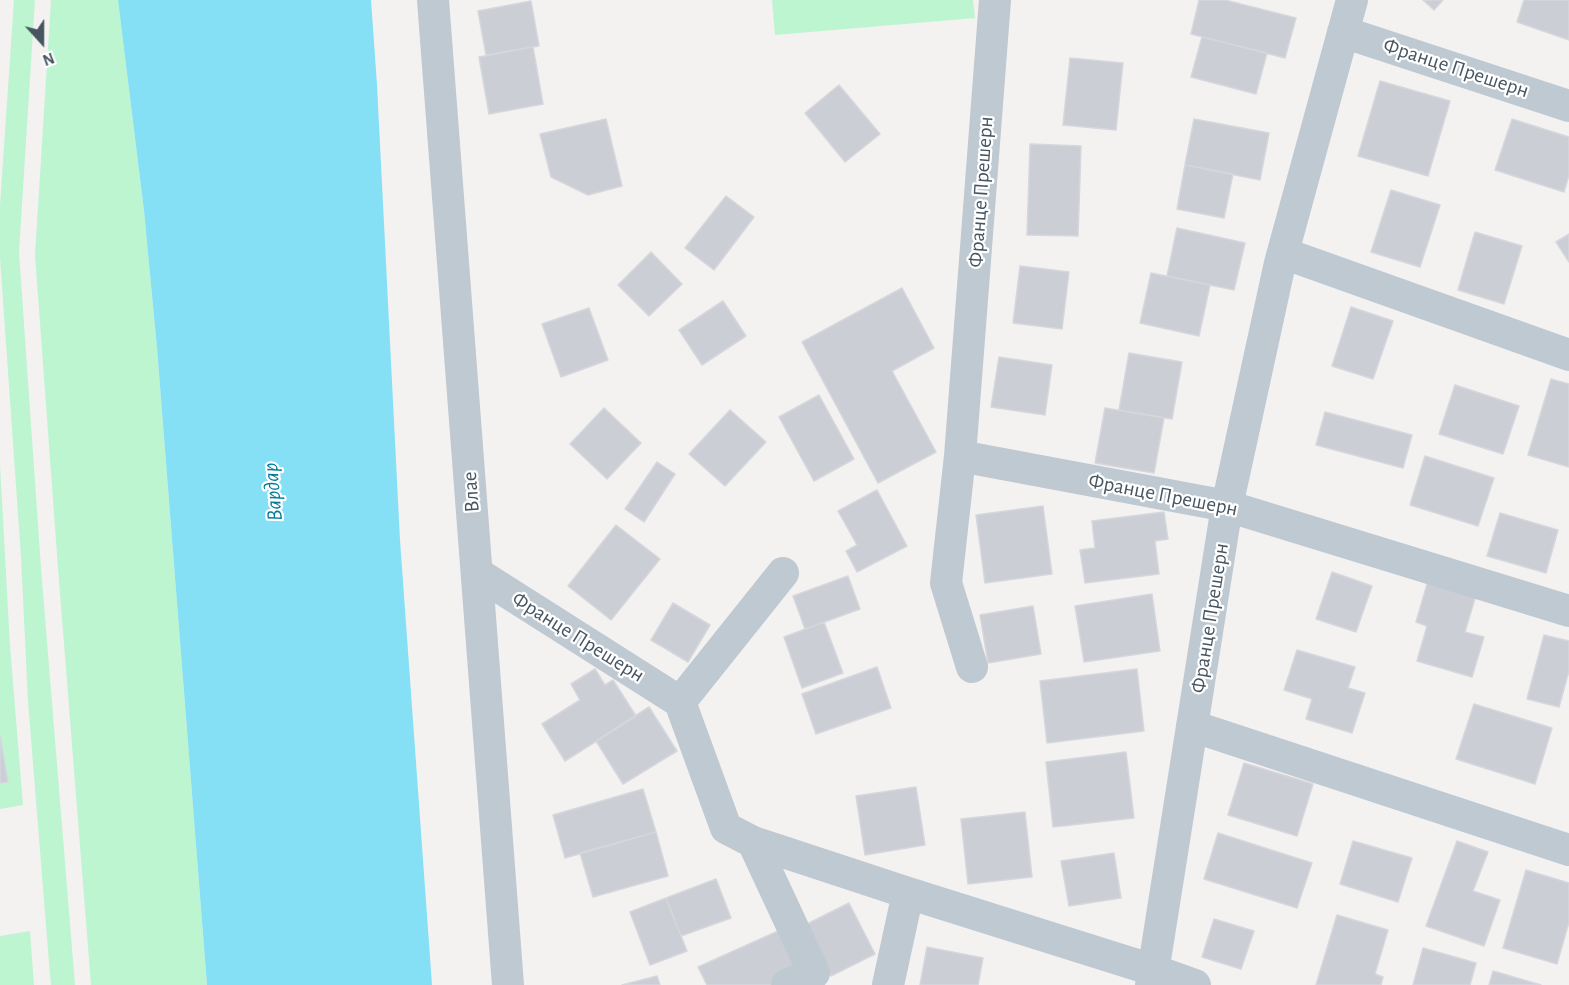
<!DOCTYPE html>
<html>
<head>
<meta charset="utf-8">
<style>
  body { margin:0 }
  #map { position:relative; width:1569px; height:985px; overflow:hidden; background:#f4f1f1; font-family:"Alegreya Sans",sans-serif }
  canvas { display:block }
  .north { position:absolute; left:12px; top:12px; width:60px; height:60px; -webkit-text-stroke:4px #fff; paint-order:stroke; rotate:159deg; font-size:16px; font-weight:700; line-height:24px; text-align:center; color:#475561 }
  .north::after { content:''; display:block; margin:auto; width:21px; height:27px; background:#475561; clip-path:polygon(50% 0,100% 100%,50% 72%,0 100%) }
</style>
</head>
<body>
<div id="map">
<canvas width="1569" height="985"></canvas>
<div class="north">N</div>
</div>
<script>
const ctx = document.querySelector('canvas').getContext('2d');
ctx.lineJoin = 'round';
function fill(path, color) {
  ctx.fillStyle = color;
  ctx.fill(path, 'evenodd');
}
function poly(rows) {
  const path = new Path2D();
  for (const r of rows) {
    path.moveTo(r[0], r[1]);
    for (let i = 2; i < r.length; i += 2) path.lineTo(r[i], r[i + 1]);
  }
  return path;
}
function strokePath(path, color, width, dash) {
  ctx.strokeStyle = color;
  ctx.lineWidth = width;
  ctx.lineCap = dash ? 'butt' : 'round';
  ctx.setLineDash(dash || []);
  ctx.stroke(path);
}
function write(font, color, halo, rows, align = 'center') {
  ctx.font = font + ' "Alegreya Sans",sans-serif';
  ctx.lineWidth = 4.5;
  ctx.setLineDash([]);
  ctx.textBaseline = 'middle';
  ctx.strokeStyle = halo;
  ctx.fillStyle = color;
  for (const [text, x, y, turn = 0] of rows) {
    ctx.save();
    ctx.translate(x, y);
    ctx.rotate((+turn || 0) * Math.PI / 180);
    ctx.textAlign = isNaN(turn) ? turn : align;
    if (halo) ctx.strokeText(text, 0, 0);
    ctx.fillText(text, 0, 0);
    ctx.restore();
  }
}
fill(poly([
  [14,0,35,0,19,252,41,568,75,985,51,985,49,963,28,701,21,557,0,258,0,205],
  [51,0,118,0,144,211,157,348,207,985,91,985,58,568,35,255],
  [772,0,973,0,975,18,775,35],
  [0,465,10,646,23,805,0,809],
  [30,931,34,985,0,985,0,936]
]), '#bdf5d1');
fill(poly([
  [118,0,371,0,377,85,400,540,432,985,207,985,157,348,144,211]
]), '#85e0f6');
const building = poly([
  [1199,0,1225,0,1296,18,1285,58,1191,34,1199,0],
  [1423,0,1443,0,1434,10,1423,0],
  [1524,0,1569,0,1569,40,1517,22,1524,0],
  [531,1,539,46,486,55,478,11,531,1],
  [1202,37,1267,53,1256,94,1191,77,1202,37],
  [533,47,543,104,489,114,479,57,533,47],
  [1070,58,1123,63,1116,130,1063,125,1070,58],
  [1380,81,1450,101,1428,176,1358,156,1380,81],
  [839,85,880,134,845,162,805,113,839,85],
  [606,119,622,186,588,195,551,177,540,134,606,119],
  [1194,119,1269,133,1260,180,1185,165,1194,119],
  [1512,119,1569,137,1569,175,1564,192,1495,170,1512,119],
  [1030,144,1081,146,1078,236,1027,235,1030,144],
  [1185,165,1233,174,1224,218,1177,209,1185,165],
  [1391,190,1440,205,1420,267,1371,252,1391,190],
  [726,196,754,217,714,270,685,248,726,196],
  [1177,228,1245,243,1234,290,1167,276,1177,228],
  [1475,232,1522,246,1504,304,1458,290,1475,232],
  [1569,234,1569,262,1556,242,1569,234],
  [651,252,682,284,649,316,618,285,651,252],
  [1020,266,1069,272,1062,329,1013,323,1020,266],
  [1151,273,1210,285,1199,336,1140,323,1151,273],
  [902,288,934,348,892,371,936,452,878,483,802,342,902,288],
  [723,301,746,336,702,365,679,330,723,301],
  [1351,307,1393,321,1373,379,1332,366,1351,307],
  [589,308,608,360,561,377,542,324,589,308],
  [1129,353,1182,362,1172,419,1119,410,1129,353],
  [999,357,1052,365,1045,415,991,407,999,357],
  [1551,379,1569,384,1569,467,1528,455,1551,379],
  [1455,385,1519,406,1503,454,1439,434,1455,385],
  [819,395,854,459,814,481,779,417,819,395],
  [604,408,641,443,607,479,570,444,604,408],
  [1105,408,1164,418,1154,473,1095,463,1105,408],
  [730,410,766,442,725,486,689,454,730,410],
  [1325,412,1412,435,1403,468,1316,445,1325,412],
  [1425,456,1494,478,1478,526,1410,505,1425,456],
  [657,462,675,474,644,522,625,509,657,462],
  [877,490,907,546,857,572,846,551,857,545,838,511,877,490],
  [1043,506,1052,574,985,583,976,515,1043,506],
  [1164,512,1168,539,1155,541,1159,574,1085,583,1080,550,1095,548,1092,521,1164,512],
  [1500,513,1558,530,1546,573,1487,556,1500,513],
  [616,525,660,559,611,620,568,586,616,525],
  [1332,572,1372,586,1356,632,1316,619,1332,572],
  [1430,574,1478,588,1465,632,1484,637,1472,677,1417,661,1427,626,1416,622,1430,574],
  [848,576,860,609,805,629,793,596,848,576],
  [1152,594,1160,651,1084,662,1075,606,1152,594],
  [673,603,710,625,688,662,651,640,673,603],
  [1033,606,1041,654,988,663,980,615,1033,606],
  [824,622,843,673,802,688,784,637,824,622],
  [1544,635,1569,641,1569,671,1559,707,1527,699,1544,635],
  [1297,650,1355,667,1348,688,1365,693,1352,733,1306,719,1312,699,1284,690,1297,650],
  [877,667,891,708,816,734,802,694,877,667],
  [595,669,605,685,613,680,636,716,565,761,542,724,580,700,571,684,595,669],
  [1137,669,1144,731,1047,743,1040,681,1137,669],
  [1474,704,1552,728,1535,784,1456,759,1474,704],
  [649,707,677,751,623,784,596,741,649,707],
  [0,736,8,782,0,783,0,736],
  [1126,752,1134,818,1053,827,1046,762,1126,752],
  [1244,763,1313,784,1297,836,1228,815,1244,763],
  [916,787,925,845,865,855,856,796,916,787],
  [643,789,656,832,565,858,553,815,643,789],
  [1025,812,1032,877,968,884,961,819,1025,812],
  [656,832,668,876,593,897,580,853,656,832],
  [1218,833,1312,863,1297,908,1204,879,1218,833],
  [1353,841,1412,858,1398,902,1340,884,1353,841],
  [1457,841,1488,852,1473,891,1500,900,1484,946,1426,926,1457,841],
  [1114,853,1121,898,1069,906,1061,861,1114,853],
  [1526,870,1569,883,1569,922,1557,964,1503,948,1526,870],
  [716,879,731,918,681,936,666,898,716,879],
  [666,898,687,951,650,965,630,912,666,898],
  [849,903,875,954,831,976,805,925,849,903],
  [1337,915,1388,930,1375,974,1383,977,1381,985,1316,985,1337,915],
  [1214,919,1254,931,1241,969,1202,957,1214,919],
  [778,931,798,974,774,985,707,985,698,967,778,931],
  [927,947,983,958,978,985,920,985,927,947],
  [1423,948,1476,963,1470,985,1413,985,1423,948],
  [1493,971,1541,985,1489,985,1493,971],
  [657,976,660,985,622,985,657,976]
]);
fill(building, '#cbced4');
strokePath(building, '#d5d7dd', 1.5);
strokePath(poly([
  [433,0,508,985],
  [1343,32,1569,106],
  [1283,253,1569,355],
  [960,456,1227,506,1569,611],
  [477,573,680,702,726,828,753,842],
  [972,667,946,583,960,456,995,0],
  [680,702,783,573],
  [1192,726,1569,850],
  [787,985,814,973,753,842,908,893,1153,970,1195,985],
  [888,985,908,893],
  [1151,985,1227,506,1280,263,1352,0]
]), '#bec9d2', 32);
write('21px', '#475561', '#fff', [
  ["Францe Прешерн",1456,68,18],
  ["Францe Прешерн",981,192,-86],
  ["Влае",471,492,-94],
  ["Франце Прешерн",1163,495,11],
  ["Францe Прешерн",1210,618,-81],
  ["Франце Прешерн",578,637,32]
]);
write('italic 22px', '#037b99', '#fff', [
  ["Вардар",273,492,-95]
]);
</script>
</body>
</html>
